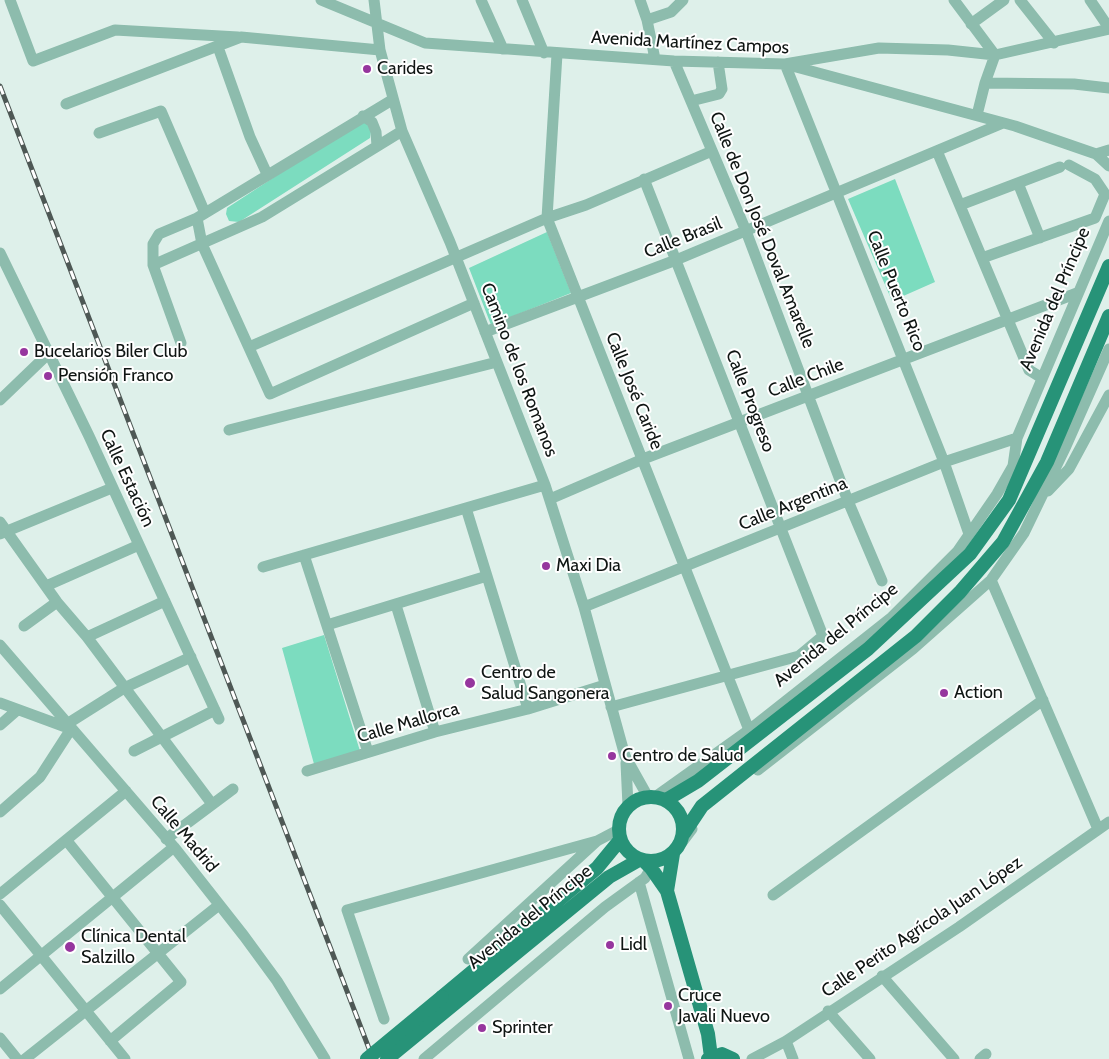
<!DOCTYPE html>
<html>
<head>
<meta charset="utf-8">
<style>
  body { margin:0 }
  canvas { display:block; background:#def0ea }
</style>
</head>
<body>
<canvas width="1109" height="1059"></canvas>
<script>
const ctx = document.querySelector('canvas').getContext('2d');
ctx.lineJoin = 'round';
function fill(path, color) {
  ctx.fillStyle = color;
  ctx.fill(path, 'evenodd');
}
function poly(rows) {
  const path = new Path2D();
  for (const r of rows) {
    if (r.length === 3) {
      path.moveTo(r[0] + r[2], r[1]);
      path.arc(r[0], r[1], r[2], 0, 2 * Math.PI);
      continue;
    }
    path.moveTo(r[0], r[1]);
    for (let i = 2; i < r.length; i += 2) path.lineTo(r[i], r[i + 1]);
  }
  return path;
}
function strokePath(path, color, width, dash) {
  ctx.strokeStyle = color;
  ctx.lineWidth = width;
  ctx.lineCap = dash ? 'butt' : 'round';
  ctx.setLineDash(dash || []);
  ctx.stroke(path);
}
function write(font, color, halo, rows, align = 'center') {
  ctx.font = font + ' Cabin,sans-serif';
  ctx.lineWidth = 4;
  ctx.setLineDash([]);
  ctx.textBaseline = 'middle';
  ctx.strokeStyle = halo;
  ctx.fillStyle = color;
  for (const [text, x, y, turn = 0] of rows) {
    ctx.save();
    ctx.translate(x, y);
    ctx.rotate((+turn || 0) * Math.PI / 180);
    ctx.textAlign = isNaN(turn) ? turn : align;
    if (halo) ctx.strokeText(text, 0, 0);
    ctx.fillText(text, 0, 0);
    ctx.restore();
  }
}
fill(poly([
  [366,122,371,131,370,138,239,222,229,221,226,214,227,208,357,123],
  [895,179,935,282,892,301,848,199],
  [547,232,571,293,491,325,469,268],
  [324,635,360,751,314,764,282,648]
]), '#7cdcbf');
strokePath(poly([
  [10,0,33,61,115,30,238,37],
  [321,0,425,43,674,61,785,64,1015,126,1096,154,1109,166],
  [374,0,380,50,402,131,450,242,545,485,584,607,625,756,648,797],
  [481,0,503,49],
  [522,0,544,53],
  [640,0,647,20],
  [954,0,995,55,985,83],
  [1020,0,1054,43],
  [1090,0,1109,28],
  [971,24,1004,0],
  [218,47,250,137,267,174],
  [557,54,547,218,749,730],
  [655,59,647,20,671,12,683,0],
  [674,61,746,231,848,501,882,581],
  [392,100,197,218,202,244,270,394,474,303],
  [691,101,719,94,722,89,718,62],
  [66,104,241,37,380,50],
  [977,115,985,83,1074,84,1109,88],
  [363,116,372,122,376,132,377,146],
  [99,133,161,111,205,213],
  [937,151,1029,370,1042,378],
  [1096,154,1109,150],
  [1018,183,1040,238],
  [960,205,1060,167],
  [197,218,159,234,153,244,153,265,262,217,402,131],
  [0,253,89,436,219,719],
  [982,258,1095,218,1105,194,1095,179,1069,165],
  [153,265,181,343],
  [485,332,676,260,1003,123],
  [249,347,547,218,586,205,712,151],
  [0,400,49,353],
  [229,430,497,362],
  [1048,491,1069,469,1109,395],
  [550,499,643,459,1077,293],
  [466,508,528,709],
  [0,522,57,602,87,637,212,804],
  [0,534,112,488],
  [969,534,944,462,785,64,879,48,948,50,995,55,1109,29],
  [304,555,368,752],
  [263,567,545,485],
  [991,580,1098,829],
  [46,586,139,545],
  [396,605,435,732],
  [584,607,944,462,1017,438],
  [327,625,487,576],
  [24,626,57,602],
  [87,637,165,601],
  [0,645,174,847,244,936,277,981,325,1059],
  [0,703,71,729,40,777,0,812],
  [611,707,799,656,823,636,644,179],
  [67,724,124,688,191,657],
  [0,725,16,711],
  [134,751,215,710],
  [626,763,628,806],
  [758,770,913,649,991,580,1024,533,1066,446,1109,349],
  [307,771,435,732,528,709,605,685],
  [655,797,749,730,892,617,957,552,997,494,1013,466,1017,438,1109,221],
  [166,839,233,789],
  [67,841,181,982,110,1041],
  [680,845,692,829],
  [639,882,689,1059],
  [0,894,126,791],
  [773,895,1043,700],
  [0,905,125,1059],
  [468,959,597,841,618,830],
  [882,976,954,1059],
  [0,989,174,847],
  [828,1011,870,1059],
  [384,1019,347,910,597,841],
  [0,1038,17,1059],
  [786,1041,793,1059],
  [25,1059,219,905],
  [424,1059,605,907,645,878,651,868],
  [752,1059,786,1041,959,927,1109,822],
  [980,1059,986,1054]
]), '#8dbcad', 11);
strokePath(poly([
  [651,829,32],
  [666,800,698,781,868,649,970,554,1009,500,1109,266],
  [684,833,702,806,916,636,960,592,1003,542,1047,462,1109,316],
  [644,861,651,868,667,891,708,1034,711,1057],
  [667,891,673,854],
  [442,997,597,868,620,840],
  [387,1059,609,877,639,860],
  [708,1059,722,1054,733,1059]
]), '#279378', 14);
const rail = poly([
  [0,86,373,1059]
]);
strokePath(rail, '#4e5855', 5);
strokePath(rail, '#fff', 3, [9]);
strokePath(poly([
  [367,1059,442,997]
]), '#279378', 14);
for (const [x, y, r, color] of [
  [367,69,5,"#96369e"],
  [24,352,5,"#96369e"],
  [48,376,5,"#96369e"],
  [546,566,5,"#96369e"],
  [470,683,6,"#96369e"],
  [944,693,5,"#96369e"],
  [612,756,5,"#96369e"],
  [610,945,5,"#96369e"],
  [70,947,6,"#96369e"],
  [668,1006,5,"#96369e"],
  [482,1028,5,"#96369e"]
]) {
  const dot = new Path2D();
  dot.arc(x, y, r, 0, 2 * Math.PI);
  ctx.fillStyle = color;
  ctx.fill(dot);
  strokePath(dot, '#fff', 2);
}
write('18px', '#0f1513', '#fff', [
  ["Avenida Martínez Campos",690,43,3],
  ["Calle de Don José Doval Amarelle",762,230,68],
  ["Calle Brasil",683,238,-22],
  ["Calle Puerto Rico",896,291,68],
  ["Avenida del Príncipe",1055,299,-67],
  ["Camino de los Romanos",519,370,69],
  ["Calle Chile",806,378,-21],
  ["Calle José Caride",634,391,68],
  ["Calle Progreso",750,401,69],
  ["Calle Estación",127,478,65],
  ["Calle Argentina",793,504,-22],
  ["Avenida del Príncipe",836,635,-39],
  ["Calle Mallorca",408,723,-16],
  ["Calle Madrid",184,834,50],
  ["Avenida del Príncipe",530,917,-39],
  ["Calle Perito Agrícola Juan López",922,927,-34]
]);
write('18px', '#0f1513', '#fff', [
  ["Carides",377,69],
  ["Bucelarios Biler Club",34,352],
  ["Pensión Franco",58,376],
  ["Maxi Dia",556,566],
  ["Centro de",481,673],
  ["Salud Sangonera",481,694],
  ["Action",954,693],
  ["Centro de Salud",622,756],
  ["Clínica Dental",81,937],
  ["Salzillo",81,958],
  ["Lidl",620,945],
  ["Cruce",678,996],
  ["Javali Nuevo",678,1017],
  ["Sprinter",492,1028]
], 'left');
</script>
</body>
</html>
